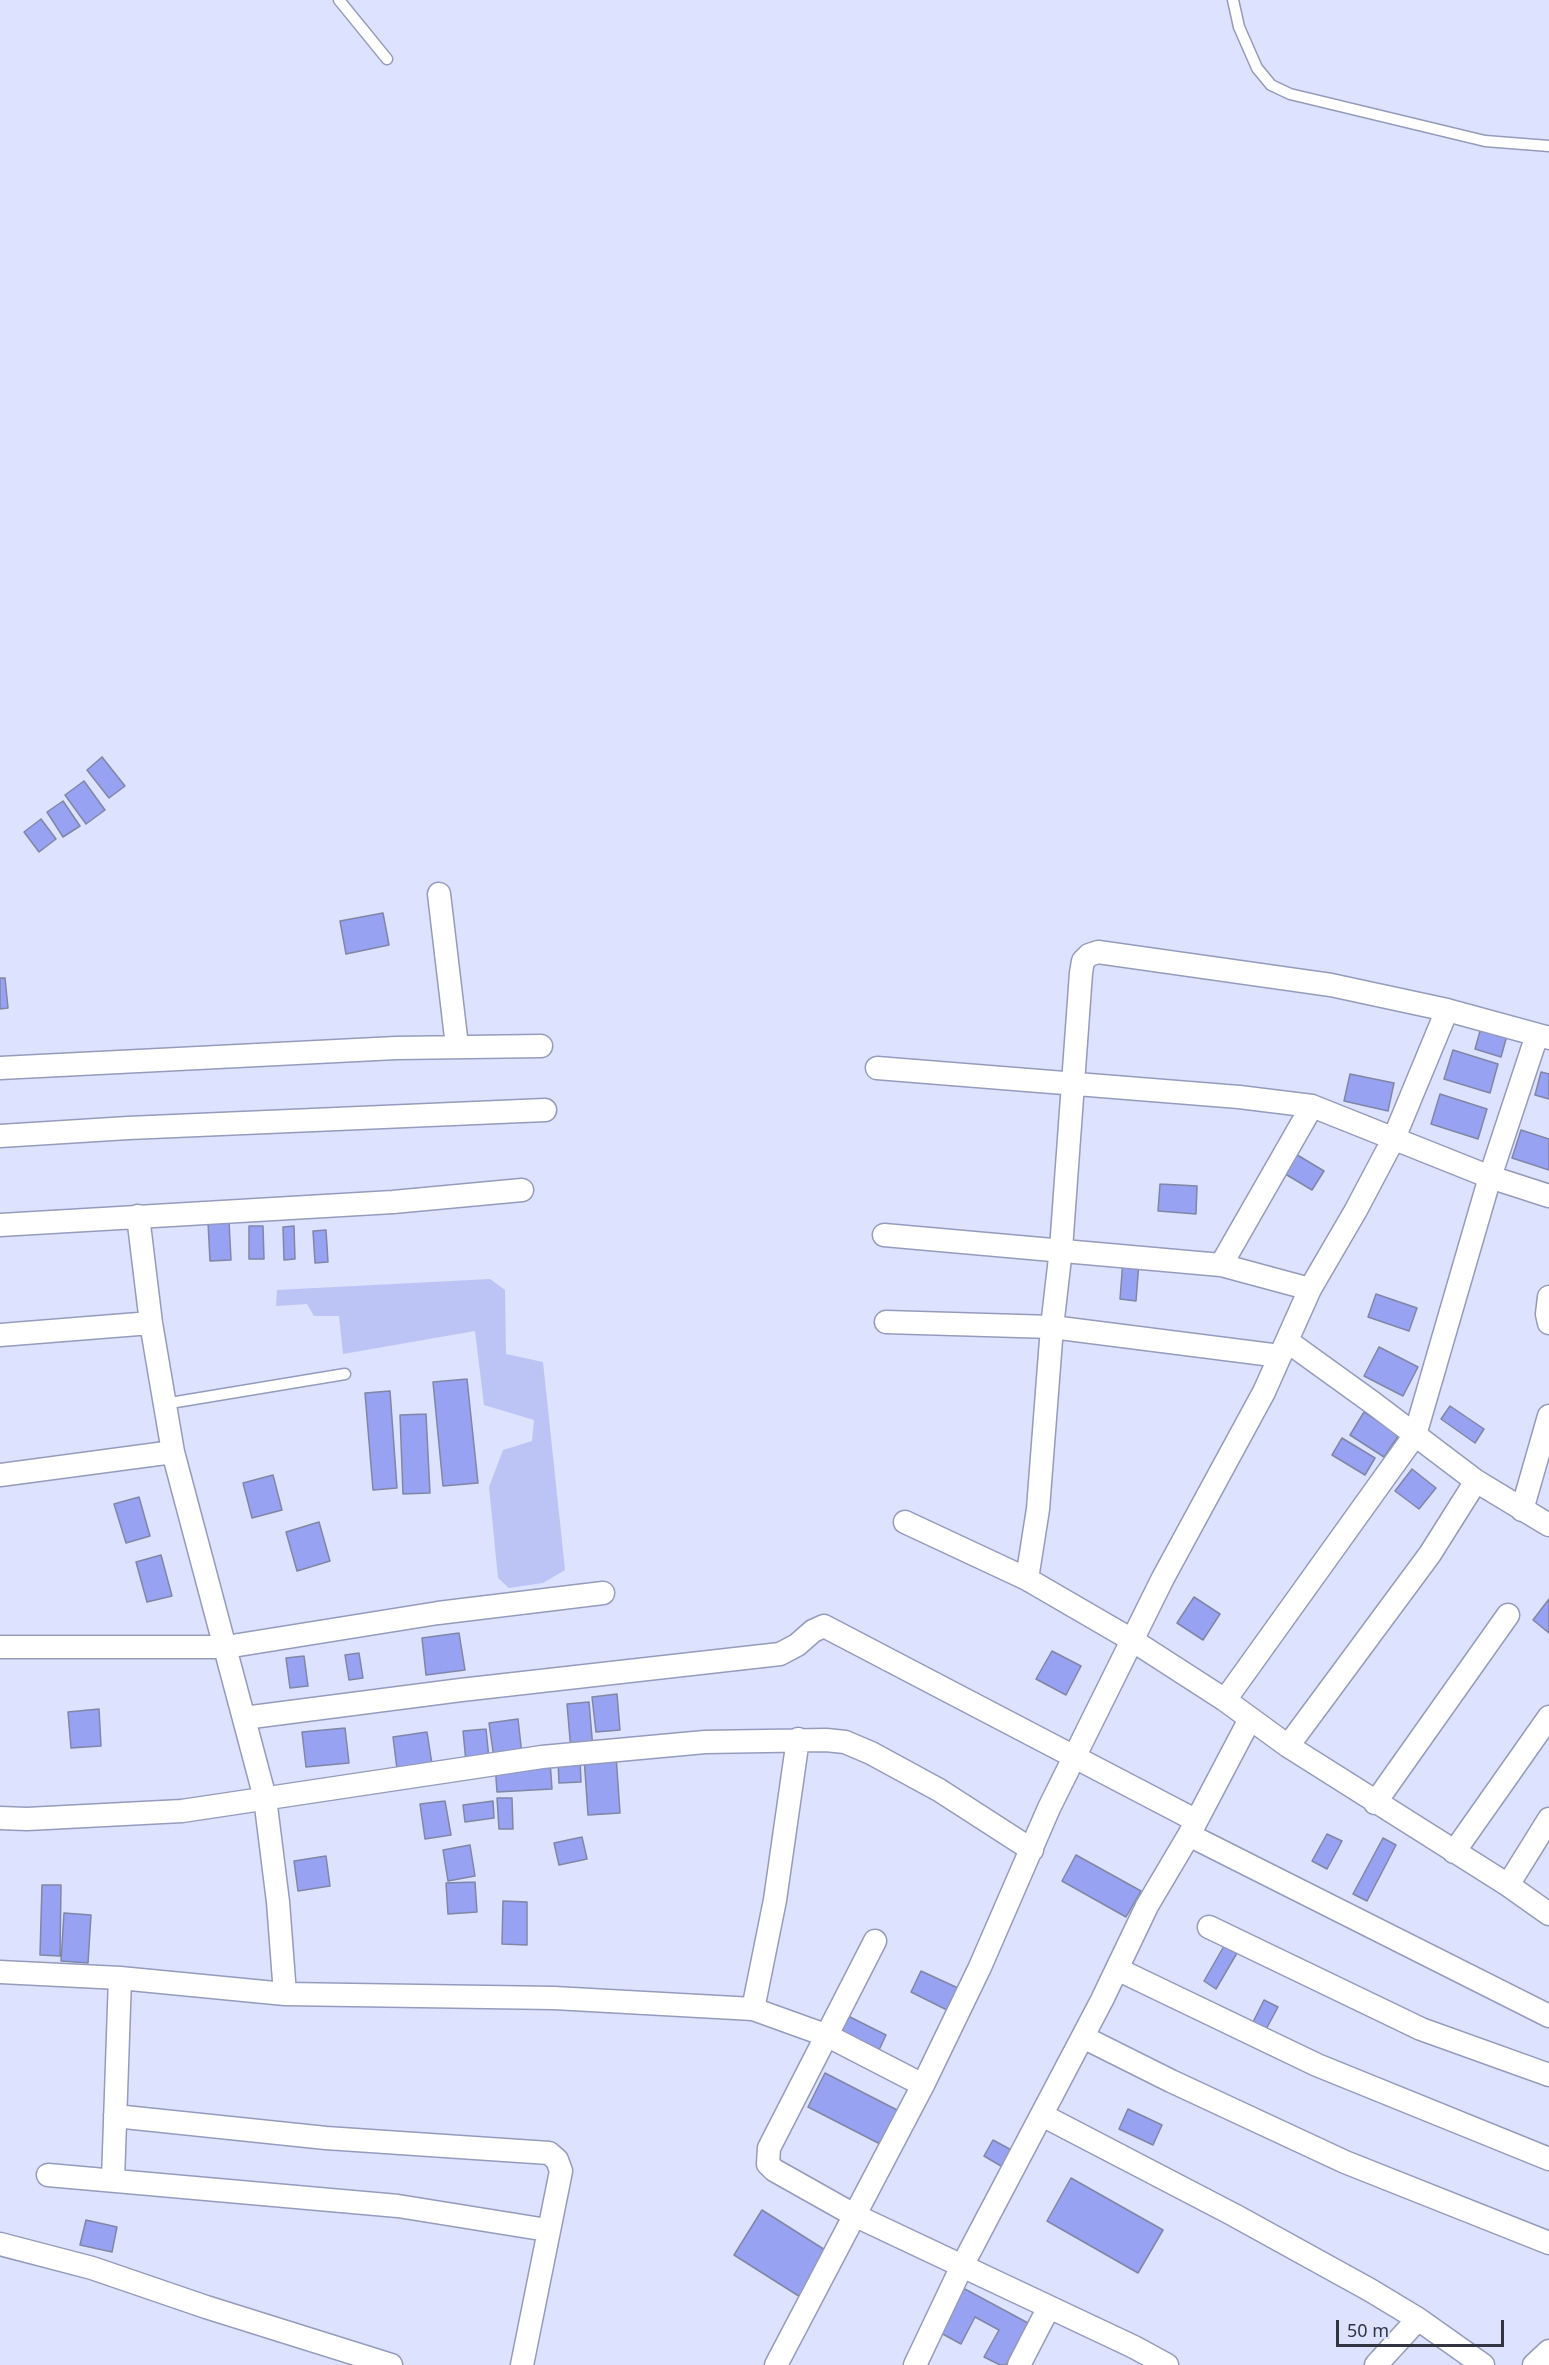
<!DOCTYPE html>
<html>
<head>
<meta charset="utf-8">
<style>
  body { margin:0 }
  #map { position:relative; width:1549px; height:2365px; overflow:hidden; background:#dde2fe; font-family:"Noto Sans",sans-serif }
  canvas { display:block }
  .scale { position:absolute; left:1336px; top:2320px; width:168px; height:27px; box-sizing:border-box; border:3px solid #323442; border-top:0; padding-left:8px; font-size:18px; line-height:21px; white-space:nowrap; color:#323442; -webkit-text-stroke:4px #dde2fe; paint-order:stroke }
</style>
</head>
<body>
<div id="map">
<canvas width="1549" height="2365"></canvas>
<div class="scale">50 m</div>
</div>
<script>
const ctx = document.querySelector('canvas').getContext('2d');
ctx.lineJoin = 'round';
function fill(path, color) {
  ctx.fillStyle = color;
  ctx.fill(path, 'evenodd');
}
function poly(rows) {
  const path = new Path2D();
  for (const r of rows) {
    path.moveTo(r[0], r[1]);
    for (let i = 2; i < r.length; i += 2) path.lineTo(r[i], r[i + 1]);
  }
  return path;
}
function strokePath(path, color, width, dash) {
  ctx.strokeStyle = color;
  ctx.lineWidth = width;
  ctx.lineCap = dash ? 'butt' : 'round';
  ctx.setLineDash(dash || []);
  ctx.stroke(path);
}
fill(poly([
  [490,1279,505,1290,506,1354,543,1362,565,1570,543,1583,509,1588,498,1578,489,1487,503,1450,532,1441,534,1420,484,1405,475,1331,343,1354,339,1316,314,1316,307,1304,276,1306,277,1290]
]), '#bbc4f4');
const building = poly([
  [102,757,125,786,109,798,87,770,102,757],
  [84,781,105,810,86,824,65,795,84,781],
  [63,801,80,826,63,837,47,812,63,801],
  [41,819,56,839,39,852,24,832,41,819],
  [383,913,389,945,346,954,340,921,383,913],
  [0,978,5,978,8,1008,0,1009,0,978],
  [1482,1024,1508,1032,1501,1057,1475,1049,1482,1024],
  [1453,1050,1498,1064,1490,1093,1444,1079,1453,1050],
  [1541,1072,1549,1074,1549,1099,1535,1095,1541,1072],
  [1350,1074,1394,1083,1388,1111,1344,1101,1350,1074],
  [1440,1094,1487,1109,1478,1139,1431,1124,1440,1094],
  [1521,1130,1549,1139,1549,1170,1512,1158,1521,1130],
  [1294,1153,1324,1171,1312,1190,1282,1172,1294,1153],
  [1160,1184,1197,1186,1196,1214,1158,1211,1160,1184],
  [229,1221,231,1260,210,1261,208,1222,229,1221],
  [249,1226,263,1226,264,1259,249,1259,249,1226],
  [294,1226,295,1259,284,1260,283,1227,294,1226],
  [326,1230,328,1262,315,1263,313,1231,326,1230],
  [1123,1260,1139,1262,1136,1301,1120,1299,1123,1260],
  [1376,1294,1417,1308,1409,1331,1368,1317,1376,1294],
  [1379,1347,1418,1367,1403,1396,1364,1376,1379,1347],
  [467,1379,478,1483,443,1486,433,1382,467,1379],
  [390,1391,397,1488,373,1490,365,1393,390,1391],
  [1450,1406,1484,1429,1475,1443,1441,1419,1450,1406],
  [1364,1412,1399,1435,1384,1457,1350,1435,1364,1412],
  [426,1414,430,1493,403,1494,400,1415,426,1414],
  [1342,1438,1375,1458,1365,1475,1332,1455,1342,1438],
  [1412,1469,1436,1488,1419,1509,1395,1491,1412,1469],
  [273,1475,282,1510,252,1518,243,1483,273,1475],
  [139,1497,150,1536,126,1543,114,1504,139,1497],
  [319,1522,330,1561,297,1571,286,1532,319,1522],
  [161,1555,172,1596,147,1602,136,1562,161,1555],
  [1194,1597,1220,1614,1203,1640,1177,1623,1194,1597],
  [1549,1599,1549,1633,1533,1620,1549,1599],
  [459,1633,465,1670,426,1675,422,1638,459,1633],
  [1052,1651,1081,1666,1066,1695,1036,1679,1052,1651],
  [359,1653,363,1678,349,1680,345,1655,359,1653],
  [304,1656,308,1686,290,1688,286,1658,304,1656],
  [617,1694,620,1730,596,1732,592,1697,617,1694],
  [589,1702,593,1749,571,1751,567,1704,589,1702],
  [99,1709,101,1746,71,1748,68,1712,99,1709],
  [518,1719,522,1755,494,1758,489,1723,518,1719],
  [345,1728,349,1763,306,1767,302,1732,345,1728],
  [486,1729,489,1759,466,1762,463,1731,486,1729],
  [427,1732,432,1764,397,1769,393,1737,427,1732],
  [616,1755,620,1813,588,1815,584,1757,616,1755],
  [580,1759,581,1782,559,1783,558,1761,580,1759],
  [550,1761,552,1789,497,1792,495,1764,550,1761],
  [497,1798,512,1798,513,1829,499,1829,497,1798],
  [445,1801,451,1835,425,1839,420,1804,445,1801],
  [493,1801,494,1818,465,1822,463,1805,493,1801],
  [1327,1834,1342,1841,1327,1869,1312,1861,1327,1834],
  [582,1837,587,1859,559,1865,554,1843,582,1837],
  [1383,1838,1396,1845,1367,1901,1353,1894,1383,1838],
  [470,1845,475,1876,448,1881,443,1850,470,1845],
  [1076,1855,1141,1891,1126,1917,1062,1881,1076,1855],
  [326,1856,330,1886,298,1891,294,1861,326,1856],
  [475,1882,477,1912,448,1914,446,1883,475,1882],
  [42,1885,61,1885,60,1956,40,1955,42,1885],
  [503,1901,527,1902,527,1945,502,1944,503,1901],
  [64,1913,91,1915,88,1963,61,1961,64,1913],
  [1224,1946,1237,1953,1216,1989,1204,1981,1224,1946],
  [921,1971,958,1988,947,2010,911,1992,921,1971],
  [1264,2000,1278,2007,1263,2035,1250,2028,1264,2000],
  [846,2015,886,2035,879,2050,838,2029,846,2015],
  [825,2073,901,2112,884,2146,808,2107,825,2073],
  [1128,2109,1162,2125,1153,2145,1119,2129,1128,2109],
  [993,2140,1015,2152,1006,2169,984,2156,993,2140],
  [1071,2178,1163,2230,1138,2273,1047,2221,1071,2178],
  [762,2210,833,2255,805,2300,734,2255,762,2210],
  [86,2220,117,2227,112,2252,80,2245,86,2220],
  [963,2288,1028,2323,1006,2365,1000,2365,984,2357,999,2330,975,2317,961,2344,939,2332,963,2288]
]);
fill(building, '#97a2f2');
strokePath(building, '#8086a5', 1.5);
const lane = poly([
  [339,0,387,59],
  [1233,0,1239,27,1257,68,1271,85,1290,94,1485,141,1549,146],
  [164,1404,345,1374]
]);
const street = poly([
  [439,894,457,1046],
  [0,1068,396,1048,541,1046],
  [877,1068,1239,1097,1312,1106,1490,1177,1549,1196],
  [0,1136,128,1128,545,1110],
  [138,1216,151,1323,173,1452,265,1798,278,1902,285,1994],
  [0,1225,393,1202,522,1190],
  [884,1235,1221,1265,1310,1289],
  [1221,1265,1312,1106],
  [1549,1297,1547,1314,1549,1323],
  [886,1322,1052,1327,1280,1356],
  [0,1335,151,1323],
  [1287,1341,1373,1403,1476,1481,1549,1525],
  [0,1475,173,1452],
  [1522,1510,1549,1416],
  [905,1522,1027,1579,1132,1640,1225,1700,1288,1746,1508,1885,1549,1914],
  [1027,1579,1038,1509,1052,1327,1061,1249,1081,973,1083,961,1089,955,1098,952,1331,985,1447,1010,1549,1038],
  [0,1647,226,1647,438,1613,603,1593],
  [1225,1700,1415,1435,1490,1177,1537,1035],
  [244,1718,461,1690,780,1654,797,1645,813,1631,824,1626,1195,1820],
  [1288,1746,1430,1554,1476,1481],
  [1375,1803,1508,1615],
  [0,1818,27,1819,182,1811,542,1757,705,1742,826,1740,845,1742,871,1753,939,1790,1032,1850],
  [1189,1835,1549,2016],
  [1454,1852,1549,1717],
  [1508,1885,1549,1819],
  [1209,1927,1421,2029,1549,2075],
  [875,1941,769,2148,768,2164,774,2170,854,2215,1134,2347,1167,2365],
  [1117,1969,1317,2065,1549,2159],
  [0,1972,120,1978,285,1994,554,1998,753,2009,828,2036,923,2085],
  [753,2009,775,1900,798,1739],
  [1083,2037,1171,2081,1345,2162,1549,2243],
  [1042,2115,1234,2215,1370,2290,1418,2319,1483,2365],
  [115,2116,326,2138,549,2153,557,2160,561,2171,522,2365],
  [48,2175,398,2206,547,2230],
  [113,2180,120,1978],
  [0,2244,92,2268,206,2307,391,2365],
  [776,2365,923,2085,980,1967,1049,1808,1163,1578,1264,1392,1310,1289,1356,1210,1394,1138,1447,1010],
  [915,2365,962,2266,1102,2000,1147,1906,1189,1835,1250,1719],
  [1019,2365,1049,2307],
  [1376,2365,1418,2319],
  [1534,2365,1549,2351]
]);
strokePath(lane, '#959bbc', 13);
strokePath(street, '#959bbc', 25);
strokePath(lane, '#fff', 10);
strokePath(street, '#fff', 22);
</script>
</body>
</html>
